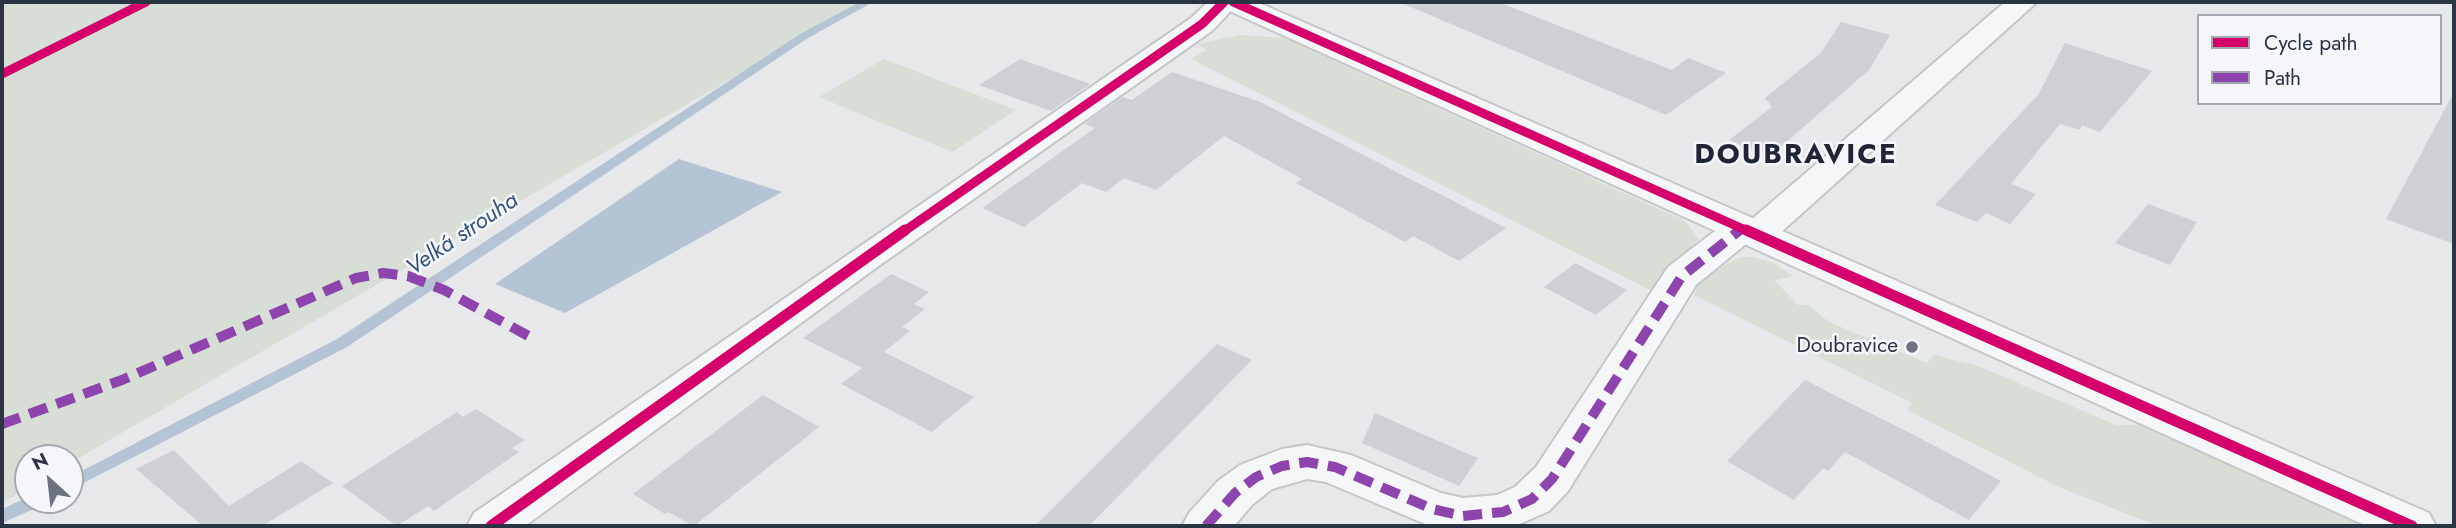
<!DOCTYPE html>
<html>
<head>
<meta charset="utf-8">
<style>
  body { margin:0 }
  #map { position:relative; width:2456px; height:528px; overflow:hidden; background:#e6e8ea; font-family:Jost,sans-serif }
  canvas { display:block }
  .frame { position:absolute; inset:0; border:4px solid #2b3445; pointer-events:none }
  .legend { position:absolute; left:2197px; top:14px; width:245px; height:91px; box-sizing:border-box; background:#f4f6f9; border:2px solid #a4a8b1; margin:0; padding:9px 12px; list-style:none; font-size:21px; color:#2b3445 }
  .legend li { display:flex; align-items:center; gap:14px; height:35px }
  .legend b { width:35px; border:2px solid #a4a8b1 }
  .north { position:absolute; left:14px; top:444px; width:70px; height:70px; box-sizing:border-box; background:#f4f6f9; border:2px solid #a4a8b1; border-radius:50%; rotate:333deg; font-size:19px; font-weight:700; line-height:28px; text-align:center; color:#2b3445 }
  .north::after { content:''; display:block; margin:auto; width:24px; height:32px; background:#6c737f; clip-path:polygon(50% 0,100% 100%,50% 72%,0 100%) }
</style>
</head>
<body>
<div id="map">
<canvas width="2456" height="528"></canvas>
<div class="frame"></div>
<ul class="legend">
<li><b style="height:9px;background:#d6006c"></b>Cycle path</li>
<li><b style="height:9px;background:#8e44ad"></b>Path</li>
</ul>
<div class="north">N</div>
</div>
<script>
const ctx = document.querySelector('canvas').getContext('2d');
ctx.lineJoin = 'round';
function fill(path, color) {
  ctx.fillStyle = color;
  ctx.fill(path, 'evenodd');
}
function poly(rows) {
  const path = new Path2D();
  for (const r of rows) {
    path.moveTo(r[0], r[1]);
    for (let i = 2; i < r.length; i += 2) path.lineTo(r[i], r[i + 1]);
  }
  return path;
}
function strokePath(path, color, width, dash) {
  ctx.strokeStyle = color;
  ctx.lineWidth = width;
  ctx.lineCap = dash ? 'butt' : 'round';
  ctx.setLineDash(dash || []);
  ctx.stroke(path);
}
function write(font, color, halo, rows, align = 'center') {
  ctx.font = font + ' Jost,sans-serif';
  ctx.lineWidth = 5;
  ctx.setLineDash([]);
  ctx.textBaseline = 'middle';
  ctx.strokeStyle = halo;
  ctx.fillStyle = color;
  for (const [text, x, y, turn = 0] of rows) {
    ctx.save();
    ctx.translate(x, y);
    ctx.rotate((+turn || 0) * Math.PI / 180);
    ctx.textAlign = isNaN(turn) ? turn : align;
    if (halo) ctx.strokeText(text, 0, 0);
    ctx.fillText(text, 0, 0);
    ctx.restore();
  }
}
fill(poly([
  [2,2,863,2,70,463,70,458,28,458,28,487,2,503],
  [1240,35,1284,38,1685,221,1699,239,1650,290,1191,59,1207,50,1196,44],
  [884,59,1016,110,952,152,819,97],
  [1740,257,1755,257,1774,263,1793,276,1774,280,1798,305,1808,305,1829,322,1927,363,1934,355,1978,366,2116,425,2141,425,2364,526,2158,526,2061,488,1907,410,1912,403,1694,295,1698,284,1717,269]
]), '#d6ded6');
fill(poly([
  [679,159,782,192,565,313,495,284]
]), '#b4c4d5');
fill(poly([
  [860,2,873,2,808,38,347,347,70,490,70,477,337,339,800,34,860,2],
  [28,497,28,500,46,500,43,505,2,523,2,509,28,497]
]), '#b4c4d5');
fill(poly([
  [1399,2,1498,2,1672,70,1688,58,1726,73,1666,115],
  [1841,22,1890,35,1869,70,1769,157,1729,140,1772,107,1765,98,1821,53],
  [2065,43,2152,71,2100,132,2082,125,2080,130,2060,124,2011,184,2036,194,2010,224,1986,213,1977,222,1935,205,2038,95],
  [1020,59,1090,84,1051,111,979,85],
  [1172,72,1260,102,1506,228,1459,261,1413,236,1405,242,1296,183,1302,179,1224,136,1156,190,1124,178,1106,192,1082,183,1024,227,982,208,1095,128,1084,124,1123,97,1132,100],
  [2454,92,2454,244,2386,219],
  [2148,204,2197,222,2170,265,2115,243],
  [1575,263,1627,290,1596,315,1544,287],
  [891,274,929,292,914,304,925,309,902,327,910,331,884,352,974,397,932,432,841,384,862,368,803,338],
  [1217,344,1252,360,1089,526,1035,526],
  [1805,380,1937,447,2001,481,1969,520,1845,452,1828,471,1823,468,1794,500,1727,461],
  [763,395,819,427,694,526,668,512,665,514,633,494],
  [476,409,525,440,512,448,519,452,434,511,428,506,397,526,342,486,457,412,463,417],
  [1375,413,1452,447,1478,458,1459,486,1362,443],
  [174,450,229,506,301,461,333,483,262,526,197,526,201,524,136,469]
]), '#ced0d3');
const minor = poly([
  [1208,2,1239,2,1213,30,873,270,525,526,467,526,474,513,1191,18,1208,2],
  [2005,2,2037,2,1769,243,1756,246,1746,244,1696,285,1568,491,1549,511,1515,526,1430,526,1326,482,1307,479,1272,489,1252,505,1234,526,1182,526,1189,513,1218,481,1240,465,1282,449,1307,445,1351,455,1441,493,1463,498,1497,495,1515,487,1536,467,1668,267,1728,221,1741,218,1751,220,2005,2]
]);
const tertiary = poly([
  [1218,2,1257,2,2429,513,2436,526,2367,526,1223,8,1218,2]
]);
strokePath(minor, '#c4c6c8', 4);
strokePath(tertiary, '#c4c6c8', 4);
fill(minor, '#f5f6f7');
fill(tertiary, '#f5f6f7');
strokePath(poly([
  [1738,232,1741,229]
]), '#8e44ad', 8, [15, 8]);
strokePath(poly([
  [2,424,122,380,356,278,383,273,408,276,444,290,534,339],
  [1206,526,1235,493,1256,477,1282,466,1307,462,1335,467,1432,509,1463,516,1503,512,1532,499,1552,479,1682,276,1740,230]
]), '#8e44ad', 10, [19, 10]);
strokePath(poly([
  [1233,2,1750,232],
  [2,74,146,2],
  [903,232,1202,24,1224,2]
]), '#d6006c', 9);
strokePath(poly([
  [1746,230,2412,526],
  [491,526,905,230]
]), '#d6006c', 11);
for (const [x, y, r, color] of [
  [1912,347,7,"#6c737f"]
]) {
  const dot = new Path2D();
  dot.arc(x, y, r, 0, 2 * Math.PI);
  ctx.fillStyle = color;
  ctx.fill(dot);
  strokePath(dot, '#f4f6f9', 2.5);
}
write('21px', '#2b3445', '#f4f6f9', [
  ["Doubravice",1898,347]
], 'right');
write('italic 23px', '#34527a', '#f4f6f9', [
  ["Velká strouha",463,235,-34]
]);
ctx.letterSpacing = '2px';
write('bold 28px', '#1d2536', '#f4f6f9', [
  ["DOUBRAVICE",1796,156]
]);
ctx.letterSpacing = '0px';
</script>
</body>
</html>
